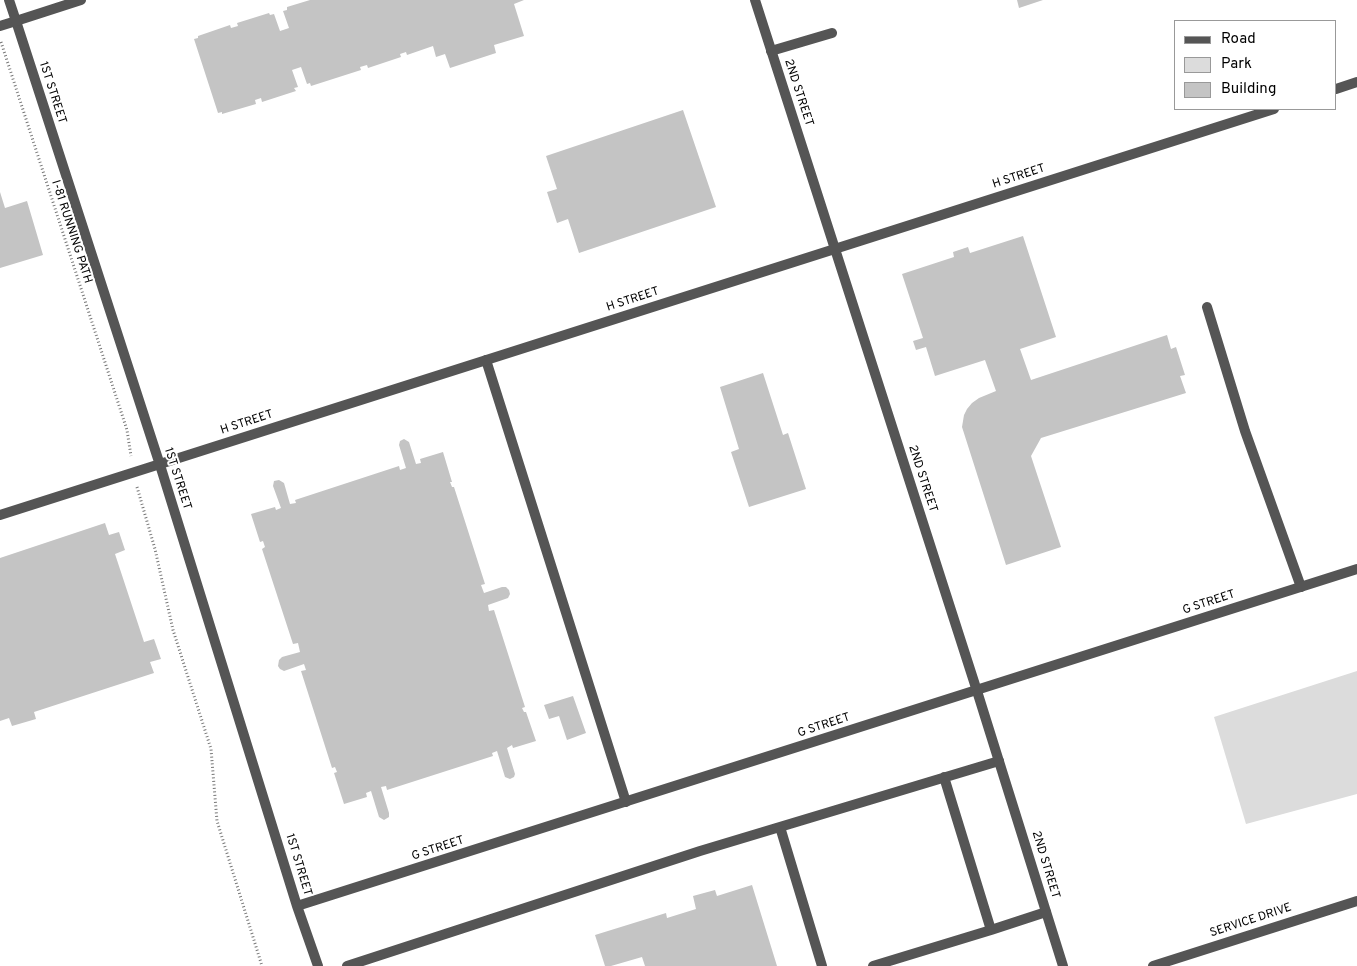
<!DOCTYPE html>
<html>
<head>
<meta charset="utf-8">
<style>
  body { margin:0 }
  #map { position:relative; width:1357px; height:966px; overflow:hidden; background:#fff; font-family:Overpass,sans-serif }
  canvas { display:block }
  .legend { position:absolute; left:1174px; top:20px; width:162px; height:90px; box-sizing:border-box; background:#fff; border:1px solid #999; margin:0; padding:6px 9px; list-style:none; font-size:15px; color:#000 }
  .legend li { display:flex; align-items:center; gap:10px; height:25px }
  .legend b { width:25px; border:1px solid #999 }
</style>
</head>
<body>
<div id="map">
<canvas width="1357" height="966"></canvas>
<ul class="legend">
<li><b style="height:6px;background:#555"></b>Road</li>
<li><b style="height:14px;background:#dcdcdc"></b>Park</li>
<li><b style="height:14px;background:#c4c4c4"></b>Building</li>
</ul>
</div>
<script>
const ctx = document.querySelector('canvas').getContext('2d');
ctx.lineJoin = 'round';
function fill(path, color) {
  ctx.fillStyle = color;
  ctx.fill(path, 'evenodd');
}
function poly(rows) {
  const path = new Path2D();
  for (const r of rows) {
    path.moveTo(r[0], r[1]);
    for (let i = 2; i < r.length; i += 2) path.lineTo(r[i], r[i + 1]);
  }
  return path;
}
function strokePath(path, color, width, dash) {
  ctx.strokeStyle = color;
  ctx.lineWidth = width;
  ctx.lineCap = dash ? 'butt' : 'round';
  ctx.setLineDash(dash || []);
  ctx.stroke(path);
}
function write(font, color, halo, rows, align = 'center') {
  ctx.font = font + ' Overpass,sans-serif';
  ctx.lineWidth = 4;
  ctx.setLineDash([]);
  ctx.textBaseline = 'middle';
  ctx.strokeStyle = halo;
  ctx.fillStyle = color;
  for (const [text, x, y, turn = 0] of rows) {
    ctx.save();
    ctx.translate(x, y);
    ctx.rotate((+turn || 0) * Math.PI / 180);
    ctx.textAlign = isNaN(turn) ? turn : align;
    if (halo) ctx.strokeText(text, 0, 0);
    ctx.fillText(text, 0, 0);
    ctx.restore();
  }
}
fill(poly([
  [1357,671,1357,794,1246,824,1214,717]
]), '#dcdcdc');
fill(poly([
  [310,0,524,0,514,4,524,36,494,45,496,53,450,68,445,54,436,57,433,46,407,55,406,52,400,54,401,57,368,68,367,65,360,67,361,70,311,86,310,83,307,84,301,67,292,70,298,87,294,88,296,91,262,102,261,98,255,100,256,104,222,114,222,112,218,113,194,39,198,38,198,36,230,25,231,28,238,26,237,23,269,13,270,15,274,14,280,31,289,28,283,11,287,10,287,7],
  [1017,0,1043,0,1019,8],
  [683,110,716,207,579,253,568,219,557,223,547,192,557,189,546,156],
  [0,192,5,208,27,201,43,255,0,268],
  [1023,236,1056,337,1020,349,1031,380,1167,335,1171,349,1176,347,1185,375,1180,376,1186,393,1041,438,1031,456,1061,547,1006,565,962,427,964,415,967,409,972,403,979,398,996,391,985,360,935,376,926,347,916,350,913,341,923,338,902,274,954,257,953,252,968,247,970,253],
  [763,373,783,435,788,433,806,489,749,507,731,452,739,449,720,387],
  [404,439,409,442,416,464,421,463,420,459,443,452,452,482,450,482,452,487,454,487,485,584,481,585,484,593,502,587,506,587,509,590,510,594,508,598,488,605,489,611,494,610,525,707,522,708,524,712,526,712,536,741,513,748,512,745,507,748,515,774,514,777,510,779,505,777,497,751,492,753,493,756,387,790,386,786,381,787,389,813,389,817,384,820,379,817,371,791,366,793,367,797,344,804,334,773,337,772,335,767,332,768,301,671,306,670,304,664,284,671,280,669,278,666,279,660,282,657,300,652,298,643,293,644,262,549,265,547,263,541,260,542,251,514,275,507,276,510,281,508,273,486,274,481,279,480,284,483,290,504,296,503,295,500,399,466,400,470,406,468,399,445,400,441],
  [105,523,109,535,119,532,125,550,115,554,144,642,154,639,161,659,150,662,154,673,34,712,36,719,12,726,9,718,0,721,0,558],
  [573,696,586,733,567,740,559,716,549,719,544,705],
  [752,885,777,966,645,966,642,957,611,966,605,966,595,935,666,913,667,918,696,909,693,896,715,890,717,896]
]), '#c4c4c4');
strokePath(poly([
  [1,42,127,430,131,456],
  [137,487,155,549,173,630,211,749,217,821,262,966]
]), '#777', 3, [1, 2.5]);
strokePath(poly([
  [771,51,832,33],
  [1207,307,1245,431,1301,587],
  [486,360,626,802],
  [944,777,991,930,1046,912],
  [780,827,822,966],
  [347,966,700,851,999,761],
  [873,966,991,930],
  [1153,966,1357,901]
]), '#555', 10);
strokePath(poly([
  [755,0,977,691,1063,966],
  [0,26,16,21,160,465,297,906,318,966],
  [1336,89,1357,82],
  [0,515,1274,109],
  [297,906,1357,569]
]), '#555', 10);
strokePath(poly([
  [9,0,16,21,81,0]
]), '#555', 10);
write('12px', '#000', '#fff', [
  ["1ST STREET",52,93,72],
  ["2ND STREET",798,93,72],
  ["H STREET",1019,177,-18],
  ["I-81 RUNNING PATH",71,232,72],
  ["H STREET",633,300,-18],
  ["H STREET",247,423,-18],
  ["1ST STREET",177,479,72],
  ["2ND STREET",922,479,72],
  ["G STREET",1209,603,-18],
  ["G STREET",824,726,-18],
  ["G STREET",438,849,-18],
  ["1ST STREET",298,865,73],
  ["2ND STREET",1045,865,73],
  ["SERVICE DRIVE",1251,921,-18]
]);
</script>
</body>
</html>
